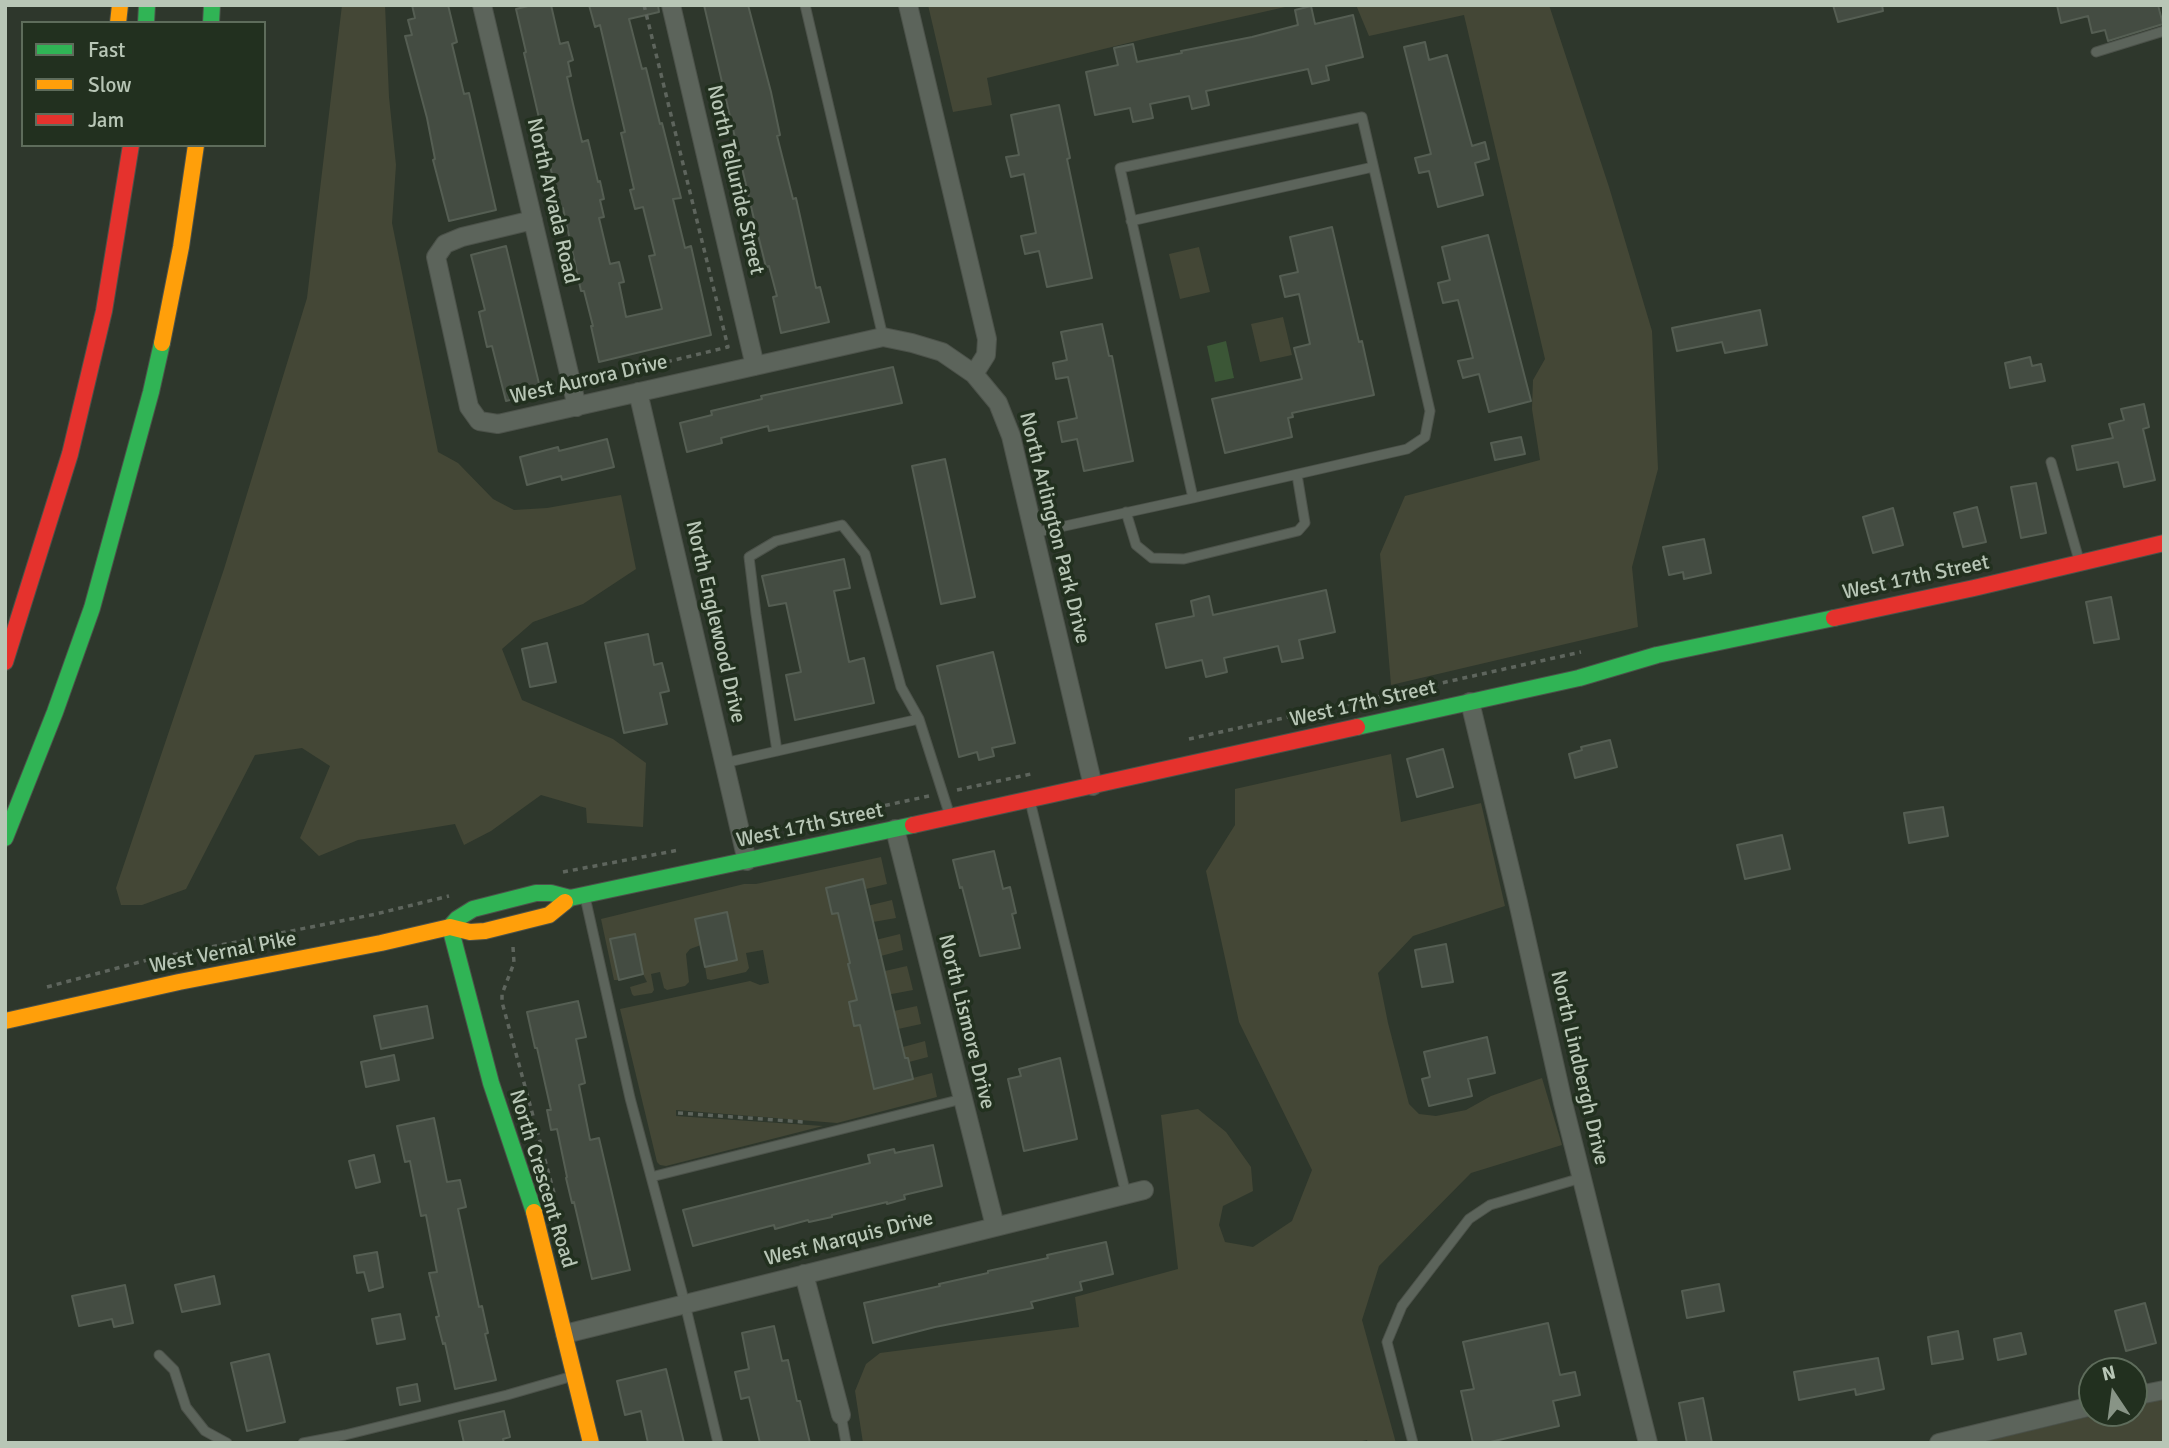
<!DOCTYPE html>
<html>
<head>
<meta charset="utf-8">
<style>
  body { margin:0 }
  #map { position:relative; width:2169px; height:1448px; overflow:hidden; background:#2e372c; font-family:Signika,sans-serif }
  canvas { display:block }
  .frame { position:absolute; inset:0; border:7px solid #b8c6b6; pointer-events:none }
  .legend { position:absolute; left:21px; top:21px; width:245px; height:126px; box-sizing:border-box; background:#22301f; border:2px solid #5e6c5b; margin:0; padding:9px 12px; list-style:none; font-size:21px; color:#b8c6b6 }
  .legend li { display:flex; align-items:center; gap:14px; height:35px }
  .legend b { width:35px; border:2px solid #5e6c5b }
  .north { position:absolute; left:2078px; top:1357px; width:70px; height:70px; box-sizing:border-box; background:#22301f; border:2px solid #5e6c5b; border-radius:50%; rotate:347deg; font-size:19px; font-weight:700; line-height:28px; text-align:center; color:#b8c6b6 }
  .north::after { content:''; display:block; margin:auto; width:24px; height:32px; background:#889486; clip-path:polygon(50% 0,100% 100%,50% 72%,0 100%) }
</style>
</head>
<body>
<div id="map">
<canvas width="2169" height="1448"></canvas>
<div class="frame"></div>
<ul class="legend">
<li><b style="height:9px;background:#30b455"></b>Fast</li>
<li><b style="height:9px;background:#ff9f0a"></b>Slow</li>
<li><b style="height:9px;background:#e5322d"></b>Jam</li>
</ul>
<div class="north">N</div>
</div>
<script>
const ctx = document.querySelector('canvas').getContext('2d');
ctx.lineJoin = 'round';
function fill(path, color) {
  ctx.fillStyle = color;
  ctx.fill(path, 'evenodd');
}
function poly(rows) {
  const path = new Path2D();
  for (const r of rows) {
    path.moveTo(r[0], r[1]);
    for (let i = 2; i < r.length; i += 2) path.lineTo(r[i], r[i + 1]);
  }
  return path;
}
function strokePath(path, color, width, dash) {
  ctx.strokeStyle = color;
  ctx.lineWidth = width;
  ctx.lineCap = dash ? 'butt' : 'round';
  ctx.setLineDash(dash || []);
  ctx.stroke(path);
}
function write(font, color, halo, rows, align = 'center') {
  ctx.font = font + ' Signika,sans-serif';
  ctx.lineWidth = 7;
  ctx.setLineDash([]);
  ctx.textBaseline = 'middle';
  ctx.strokeStyle = halo;
  ctx.fillStyle = color;
  for (const [text, x, y, turn = 0] of rows) {
    ctx.save();
    ctx.translate(x, y);
    ctx.rotate((+turn || 0) * Math.PI / 180);
    ctx.textAlign = isNaN(turn) ? turn : align;
    if (halo) ctx.strokeText(text, 0, 0);
    ctx.fillText(text, 0, 0);
    ctx.restore();
  }
}
fill(poly([
  [342,5,385,5,389,97,396,165,392,223,438,452,458,463,493,499,514,510,547,508,621,495,636,569,583,604,533,622,502,649,522,700,613,739,646,763,643,827,587,823,586,808,541,795,491,831,464,845,455,824,358,840,319,856,300,838,330,766,302,748,255,755,186,889,142,905,121,905,116,888,224,569,307,298],
  [928,5,1294,5,1148,38,987,78,992,105,953,112],
  [1356,5,1549,5,1609,187,1652,331,1658,469,1632,567,1638,627,1391,685,1380,554,1405,496,1540,460,1532,409,1533,380,1545,359,1464,15,1369,36],
  [1199,247,1210,292,1180,299,1169,254],
  [1283,317,1292,355,1260,362,1251,324],
  [1391,754,1401,822,1481,803,1505,906,1413,936,1378,973,1388,1023,1409,1104,1419,1114,1436,1116,1466,1110,1491,1096,1542,1078,1562,1145,1471,1173,1379,1266,1362,1320,1396,1443,1368,1443,1367,1440,1353,1443,863,1443,855,1391,866,1364,880,1353,1079,1327,1075,1297,1178,1269,1161,1115,1198,1109,1226,1132,1251,1167,1253,1191,1223,1206,1219,1225,1225,1242,1253,1247,1292,1221,1312,1170,1239,1022,1206,871,1235,825,1235,789],
  [881,857,887,884,866,889,863,879,826,889,833,914,892,900,896,918,873,922,872,919,847,947,900,934,903,950,848,965,853,985,886,977,885,971,907,966,913,990,849,1002,854,1026,895,1017,894,1011,917,1006,921,1024,898,1029,897,1026,903,1050,903,1047,925,1041,928,1057,909,1062,907,1058,869,1068,874,1088,932,1073,937,1097,837,1123,676,1110,676,1116,823,1126,666,1166,660,1165,657,1162,620,1009,750,981,760,985,769,983,763,950,746,953,749,968,746,972,711,980,707,979,705,967,737,960,727,913,695,919,701,945,690,949,686,954,689,982,685,986,667,990,664,988,660,972,651,974,654,990,652,993,634,996,632,994,630,987,647,982,643,974,635,934,610,939,619,980,614,980,601,919,744,884,756,884],
  [2164,1399,2164,1443,1979,1443,2105,1413,2134,1413,2134,1406]
]), '#444736');
fill(poly([
  [1226,341,1234,378,1215,382,1207,346]
]), '#3b5636');
const building = poly([
  [412,5,448,5,457,42,452,44,464,94,469,93,496,210,449,221,433,160,435,159,427,118,405,36,412,35,408,20,415,18,412,5],
  [532,5,551,5,560,44,568,42,573,60,568,62,571,76,567,77,573,104,582,142,588,140,598,182,600,181,604,199,600,200,604,217,599,218,610,264,619,262,624,282,619,283,626,317,662,309,649,256,655,255,643,207,635,209,630,190,634,189,621,133,625,132,600,25,595,27,589,5,658,5,659,12,629,19,642,69,646,68,660,124,662,123,681,198,673,199,685,248,691,246,711,335,599,362,591,326,593,326,584,291,581,291,563,208,560,209,524,53,526,52,516,9,532,5],
  [704,5,748,5,771,92,780,135,777,136,793,199,796,198,816,288,820,287,829,322,781,333,773,297,777,296,769,266,766,267,754,219,704,5],
  [1833,5,1882,5,1883,11,1838,22,1833,5],
  [2057,5,2158,5,2163,24,2108,41,2105,30,2092,33,2088,16,2061,23,2057,5],
  [1311,6,1315,24,1353,15,1363,57,1326,66,1329,80,1312,84,1308,69,1206,91,1209,105,1192,109,1189,96,1150,104,1153,118,1133,122,1130,108,1095,115,1086,72,1118,65,1114,48,1133,44,1137,62,1182,53,1181,51,1252,37,1298,25,1295,10,1311,6],
  [1425,42,1429,60,1447,55,1472,146,1485,142,1489,159,1475,163,1483,195,1438,207,1429,171,1419,173,1415,158,1431,154,1404,47,1425,42],
  [1059,105,1070,158,1067,159,1092,278,1047,287,1039,251,1025,254,1021,236,1036,233,1024,174,1011,177,1006,157,1019,155,1011,115,1059,105],
  [1332,227,1359,342,1362,341,1374,395,1292,413,1293,417,1288,418,1292,437,1225,453,1212,399,1302,379,1294,348,1310,344,1299,294,1285,297,1280,276,1298,272,1290,237,1332,227],
  [1488,235,1531,401,1489,412,1479,374,1463,378,1458,361,1473,358,1458,300,1443,303,1438,283,1450,280,1442,247,1488,235],
  [506,246,541,392,506,401,492,346,487,347,479,312,485,310,471,255,506,246],
  [1760,310,1767,345,1725,353,1722,342,1677,351,1672,328,1760,310],
  [1102,324,1109,356,1112,356,1133,461,1084,471,1077,439,1062,442,1058,422,1077,418,1068,377,1056,379,1053,363,1067,360,1061,332,1102,324],
  [2030,357,2032,366,2041,364,2045,381,2010,388,2005,363,2030,357],
  [893,367,902,403,769,431,768,426,721,438,722,443,687,452,680,423,712,415,711,411,762,399,761,396,893,367],
  [2144,404,2149,427,2143,429,2155,480,2124,487,2118,462,2077,470,2072,446,2113,438,2109,424,2124,420,2121,409,2144,404],
  [1521,437,1525,454,1495,460,1491,443,1521,437],
  [607,439,614,467,562,480,561,476,527,485,520,457,558,447,559,451,607,439],
  [945,459,975,597,941,604,912,466,945,459],
  [2036,483,2046,533,2021,538,2011,487,2036,483],
  [1977,507,1986,542,1963,547,1954,513,1977,507],
  [1893,508,1903,545,1873,553,1863,517,1893,508],
  [1704,539,1711,573,1684,579,1683,572,1669,575,1663,547,1704,539],
  [844,559,850,588,834,591,849,662,864,658,874,703,795,720,786,675,801,672,786,603,769,606,762,576,844,559],
  [1326,590,1335,632,1299,640,1303,658,1282,662,1278,646,1224,658,1227,672,1206,677,1202,660,1166,668,1156,624,1194,616,1191,601,1209,596,1213,615,1326,590],
  [2111,597,2119,639,2094,643,2086,602,2111,597],
  [648,634,654,665,662,663,669,691,660,693,667,724,624,733,605,643,648,634],
  [547,643,556,682,530,687,522,649,547,643],
  [993,652,1015,743,992,748,994,756,979,760,977,752,959,757,937,666,993,652],
  [1610,740,1617,767,1575,778,1569,754,1582,750,1581,747,1610,740],
  [1443,749,1453,787,1417,797,1407,759,1443,749],
  [1943,807,1948,836,1909,843,1904,813,1943,807],
  [1782,835,1790,869,1745,879,1737,845,1782,835],
  [994,851,1003,889,1010,887,1016,913,1012,914,1020,948,980,956,962,887,960,888,953,860,994,851],
  [863,879,905,1058,908,1058,913,1079,874,1089,860,1025,854,1026,849,1002,857,1000,848,964,850,963,838,913,832,914,826,888,863,879],
  [727,912,737,960,705,967,695,919,727,912],
  [635,934,643,974,619,980,610,939,635,934],
  [1446,944,1453,982,1422,987,1415,950,1446,944],
  [578,1001,586,1037,576,1039,585,1083,579,1085,590,1140,599,1138,630,1270,592,1279,574,1202,572,1203,566,1178,567,1177,557,1129,551,1130,547,1110,551,1110,537,1048,535,1048,527,1012,578,1001],
  [427,1006,433,1038,381,1049,374,1016,427,1006],
  [1487,1037,1495,1073,1468,1079,1472,1096,1429,1106,1422,1079,1430,1077,1424,1052,1487,1037],
  [394,1055,399,1080,366,1087,361,1062,394,1055],
  [1060,1058,1077,1139,1024,1151,1008,1079,1021,1076,1019,1069,1060,1058],
  [434,1118,447,1182,460,1180,466,1207,458,1209,479,1307,482,1306,488,1333,485,1334,496,1380,455,1389,445,1343,443,1344,436,1317,439,1316,429,1273,437,1272,426,1215,421,1216,410,1161,405,1162,397,1126,434,1118],
  [933,1145,942,1186,904,1195,905,1199,887,1204,887,1202,832,1215,832,1217,809,1222,808,1220,775,1229,774,1225,693,1246,683,1210,870,1163,868,1155,894,1149,895,1153,933,1145],
  [374,1155,380,1182,356,1188,349,1161,374,1155],
  [1106,1242,1113,1274,1080,1282,1082,1290,1031,1302,1033,1308,935,1327,873,1343,864,1303,940,1286,939,1284,988,1273,988,1271,1048,1258,1047,1255,1106,1242],
  [377,1252,383,1287,369,1291,364,1272,357,1273,354,1256,377,1252],
  [214,1276,220,1304,182,1312,175,1285,214,1276],
  [1719,1284,1724,1311,1687,1318,1682,1291,1719,1284],
  [125,1285,133,1323,114,1327,112,1319,79,1326,72,1296,125,1285],
  [2145,1303,2156,1343,2126,1351,2115,1311,2145,1303],
  [400,1314,405,1339,377,1344,372,1319,400,1314],
  [1548,1323,1560,1375,1575,1372,1580,1395,1553,1401,1559,1426,1486,1443,1473,1443,1461,1391,1474,1389,1463,1342,1548,1323],
  [774,1326,782,1361,788,1360,797,1401,800,1401,810,1443,760,1443,749,1397,741,1399,735,1372,749,1369,742,1333,774,1326],
  [1958,1331,1963,1359,1932,1364,1928,1337,1958,1331],
  [2021,1333,2026,1354,1998,1360,1994,1339,2021,1333],
  [269,1354,285,1422,247,1431,231,1363,269,1354],
  [1878,1358,1884,1389,1856,1395,1855,1389,1799,1400,1794,1372,1878,1358],
  [666,1369,684,1443,648,1443,641,1411,625,1415,617,1381,666,1369],
  [417,1384,420,1401,400,1405,397,1388,417,1384],
  [1703,1398,1712,1443,1687,1443,1679,1403,1703,1398],
  [504,1411,510,1437,503,1439,504,1443,464,1443,459,1421,504,1411]
]);
fill(building, '#444c42');
strokePath(building, '#555e53', 2);
const lane = poly([
  [805,5,883,337],
  [2096,52,2164,31],
  [1362,117,1430,411,1425,437,1407,449,1193,498,1120,168,1362,117],
  [1131,221,1373,167],
  [2051,462,2079,560],
  [1126,512,1136,545,1152,558,1184,559,1298,531,1305,523,1297,475],
  [1033,533,1193,498],
  [777,751,756,614,749,557,776,541,842,525,865,554,901,687,919,719],
  [724,763,919,719,950,816],
  [1030,801,1126,1194],
  [585,897,630,1098,685,1304,718,1443],
  [651,1177,962,1099],
  [159,1355,174,1370,186,1407,205,1431,227,1443],
  [841,1415,846,1443],
  [303,1443,345,1435,507,1395,573,1376],
  [1413,1443,1387,1342,1402,1306,1469,1219,1490,1205,1581,1178]
]);
const street = poly([
  [482,5,577,407],
  [671,5,755,366],
  [908,5,987,339,986,355,974,374],
  [533,220,462,237,445,244,436,257,469,407,479,421,498,424,883,337,912,343,942,352,974,374,998,403,1011,436,1093,786],
  [638,392,747,861],
  [1470,702,1518,902,1563,1103,1648,1443],
  [895,829,995,1226],
  [804,1274,841,1415],
  [565,1334,1144,1190],
  [2134,1396,2164,1390],
  [1939,1443,2092,1406]
]);
const fast = poly([
  [146,23,147,5],
  [211,23,212,5],
  [1357,727,1579,678,1657,655,1834,618],
  [5,838,55,712,92,608,151,392,162,343],
  [565,902,570,898,913,825],
  [450,927,491,1083,534,1212],
  [450,927,457,919,473,909,536,893,551,893,570,898]
]);
const slow = poly([
  [118,23,120,5],
  [162,343,181,247,196,145],
  [5,1021,179,982,381,943,450,927,470,932,485,931,549,915,565,902],
  [534,1212,591,1443]
]);
const jam = poly([
  [1834,618,1974,588,2164,543],
  [5,662,70,454,104,311,131,145],
  [913,825,1357,727]
]);
strokePath(lane, '#4c524a', 11);
strokePath(street, '#4c524a', 20);
strokePath(fast, '#4c524a', 18);
strokePath(slow, '#4c524a', 18);
strokePath(jam, '#4c524a', 18);
strokePath(poly([
  [644,5,728,347,654,365,655,370],
  [1189,739,1581,652],
  [957,790,1031,774],
  [758,833,929,796],
  [563,872,679,850],
  [513,947,514,963,502,994,502,1002,554,1193],
  [47,987,151,959,376,914,449,896],
  [678,1113,804,1122]
]), '#5e655d', 3.5, [5, 5]);
strokePath(lane, '#5c645b', 9);
strokePath(street, '#5c645b', 18);
strokePath(fast, '#30b455', 16);
strokePath(slow, '#ff9f0a', 16);
strokePath(jam, '#e5322d', 16);
write('21px', '#b8c6b6', '#22301f', [
  ["North Telluride Street",735,180,77],
  ["North Arvada Road",552,201,77],
  ["West Aurora Drive",589,380,-13],
  ["North Arlington Park Drive",1054,528,76],
  ["West 17th Street",1916,578,-12],
  ["North Englewood Drive",715,622,77],
  ["West 17th Street",1363,704,-13],
  ["West 17th Street",810,826,-12],
  ["West Vernal Pike",223,953,-11],
  ["North Lismore Drive",966,1022,76],
  ["North Lindbergh Drive",1579,1068,77],
  ["North Crescent Road",542,1179,73],
  ["West Marquis Drive",849,1239,-14]
]);
</script>
</body>
</html>
